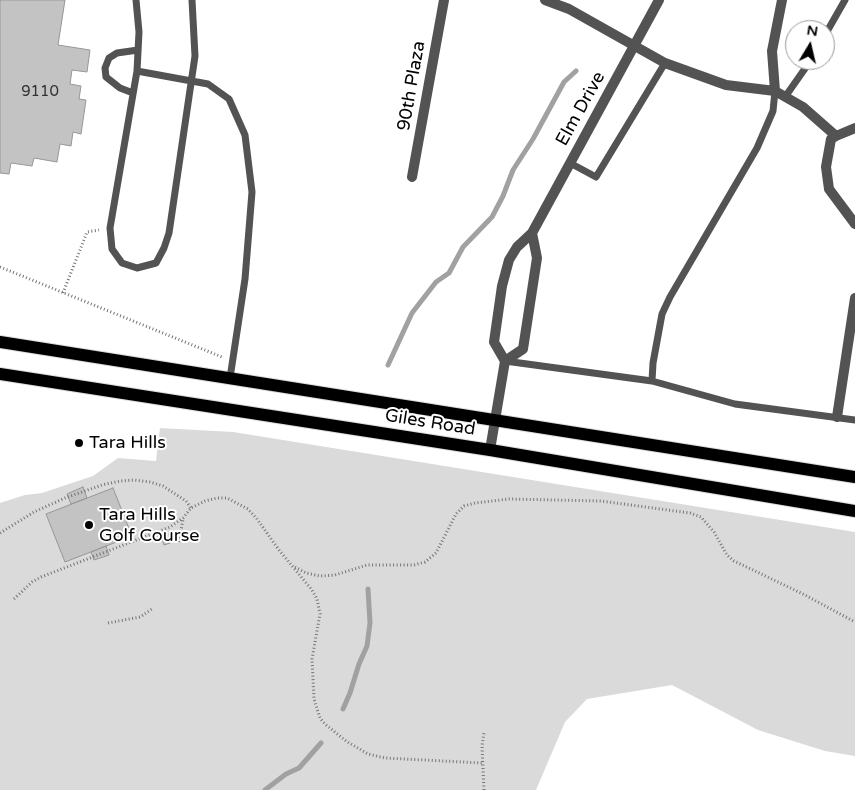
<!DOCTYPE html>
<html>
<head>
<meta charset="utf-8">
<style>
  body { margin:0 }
  #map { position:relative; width:855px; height:790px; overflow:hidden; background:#fff; font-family:"Varela Round",sans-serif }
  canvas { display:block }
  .north { position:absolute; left:785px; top:20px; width:50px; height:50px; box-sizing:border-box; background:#fff; border:1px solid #999; border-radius:50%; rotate:9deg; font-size:14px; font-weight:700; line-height:20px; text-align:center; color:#000 }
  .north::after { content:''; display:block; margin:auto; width:18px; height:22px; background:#000; clip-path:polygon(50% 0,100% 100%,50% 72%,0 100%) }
</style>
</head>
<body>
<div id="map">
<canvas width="855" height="790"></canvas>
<div class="north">N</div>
</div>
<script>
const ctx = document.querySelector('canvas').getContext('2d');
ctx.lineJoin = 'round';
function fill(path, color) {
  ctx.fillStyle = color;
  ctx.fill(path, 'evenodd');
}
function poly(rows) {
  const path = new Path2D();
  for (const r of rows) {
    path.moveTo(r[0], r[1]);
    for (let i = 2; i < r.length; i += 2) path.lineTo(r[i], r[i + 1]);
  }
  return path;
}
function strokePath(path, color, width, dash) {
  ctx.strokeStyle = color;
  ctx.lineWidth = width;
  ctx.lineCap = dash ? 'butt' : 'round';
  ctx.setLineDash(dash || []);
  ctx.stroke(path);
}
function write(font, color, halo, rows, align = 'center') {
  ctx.font = font + ' "Varela Round",sans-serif';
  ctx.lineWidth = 4;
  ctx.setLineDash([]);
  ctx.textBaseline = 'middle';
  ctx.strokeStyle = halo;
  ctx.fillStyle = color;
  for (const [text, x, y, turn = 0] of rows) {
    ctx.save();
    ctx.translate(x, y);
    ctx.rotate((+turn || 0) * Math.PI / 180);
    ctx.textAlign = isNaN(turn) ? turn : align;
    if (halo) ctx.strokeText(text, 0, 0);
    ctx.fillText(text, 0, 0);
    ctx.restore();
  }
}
fill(poly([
  [160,428,233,432,855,532,855,756,825,751,758,730,672,685,587,699,565,722,536,790,0,790,0,503,25,495,42,493,93,476,118,458,156,461]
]), '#dadada');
strokePath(poly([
  [388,365,412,313,436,282,449,273,463,247,492,217,503,196,513,170,533,139,564,82,576,71],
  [343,709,350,693,359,664,367,646,370,623,368,589],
  [265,790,286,774,299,768,321,743]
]), '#a1a1a1', 5);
const building = poly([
  [0,0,65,0,58,45,90,50,87,72,72,70,70,84,81,86,79,99,86,100,81,134,73,132,71,146,60,144,57,162,34,158,32,166,11,163,9,174,0,173,0,0],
  [83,487,87,498,71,504,67,494,83,487],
  [113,488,132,536,65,562,46,514,113,488],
  [170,533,173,542,164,545,161,537,170,533],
  [106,546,109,555,94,560,91,552,106,546]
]);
fill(building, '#c3c3c3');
strokePath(building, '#979797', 1);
const primary = poly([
  [0,342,855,477],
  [0,374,490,450,855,511]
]);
strokePath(primary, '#dbdbdb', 14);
strokePath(poly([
  [0,267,222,357],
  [63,293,87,232,99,230],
  [0,533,34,512,65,498,102,485,120,481,134,480,150,482,163,486,186,501,191,508],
  [179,542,183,519],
  [295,567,306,573,320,576,335,575,367,565,414,565,425,562,436,553,456,514,464,506,475,503,509,499,601,501,690,513,701,517,714,532,727,555,734,561,803,594,855,622],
  [14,599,32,582,41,577,170,527,183,518,191,508,205,501,217,498,227,498,248,509,257,519,279,550,312,590,317,599,320,614,312,659,314,699,320,718,325,724,346,741,368,754,385,758,482,763],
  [108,623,140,617,152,609],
  [484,790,482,746,484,733]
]), '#757575', 3, [1, 2.5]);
strokePath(poly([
  [136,0,139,32,137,71,110,228,112,249,122,263,137,268,156,263,164,248,169,233,195,56,192,0],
  [825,35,845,0],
  [137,71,208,84,229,99,245,135,252,192,245,279,230,378],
  [133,93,120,88,106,77,105,68,109,58,117,53,138,50],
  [785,97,811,60],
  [570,163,596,177,665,63],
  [505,361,652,381,735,404,855,420],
  [652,381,653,363,662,314,670,297,757,148,773,111,775,91]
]), '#535353', 7);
strokePath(poly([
  [545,0,569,9,665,63,726,85,775,91,803,107,836,136,855,128],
  [775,91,772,51,782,0],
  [836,136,831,139,826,167,829,189,855,224],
  [412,177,444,0],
  [505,361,494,342,502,286,509,260,517,247,532,233],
  [837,417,855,298],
  [490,450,505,361,523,349,537,258,532,233,659,0]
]), '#535353', 10);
strokePath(primary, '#000', 12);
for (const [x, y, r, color] of [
  [79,443,5,"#000"],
  [89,525,5,"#000"]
]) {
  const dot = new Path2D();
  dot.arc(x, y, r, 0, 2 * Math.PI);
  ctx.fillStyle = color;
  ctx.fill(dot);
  strokePath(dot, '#fff', 2);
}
write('15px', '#313131', null, [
  ["9110",40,92]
]);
write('18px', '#000', '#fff', [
  ["90th Plaza",412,86,-80],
  ["Elm Drive",581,109,-61],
  ["Giles Road",430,423,9]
]);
write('18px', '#000', '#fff', [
  ["Tara Hills",89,443],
  ["Tara Hills",99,515],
  ["Golf Course",99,536]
], 'left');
</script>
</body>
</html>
